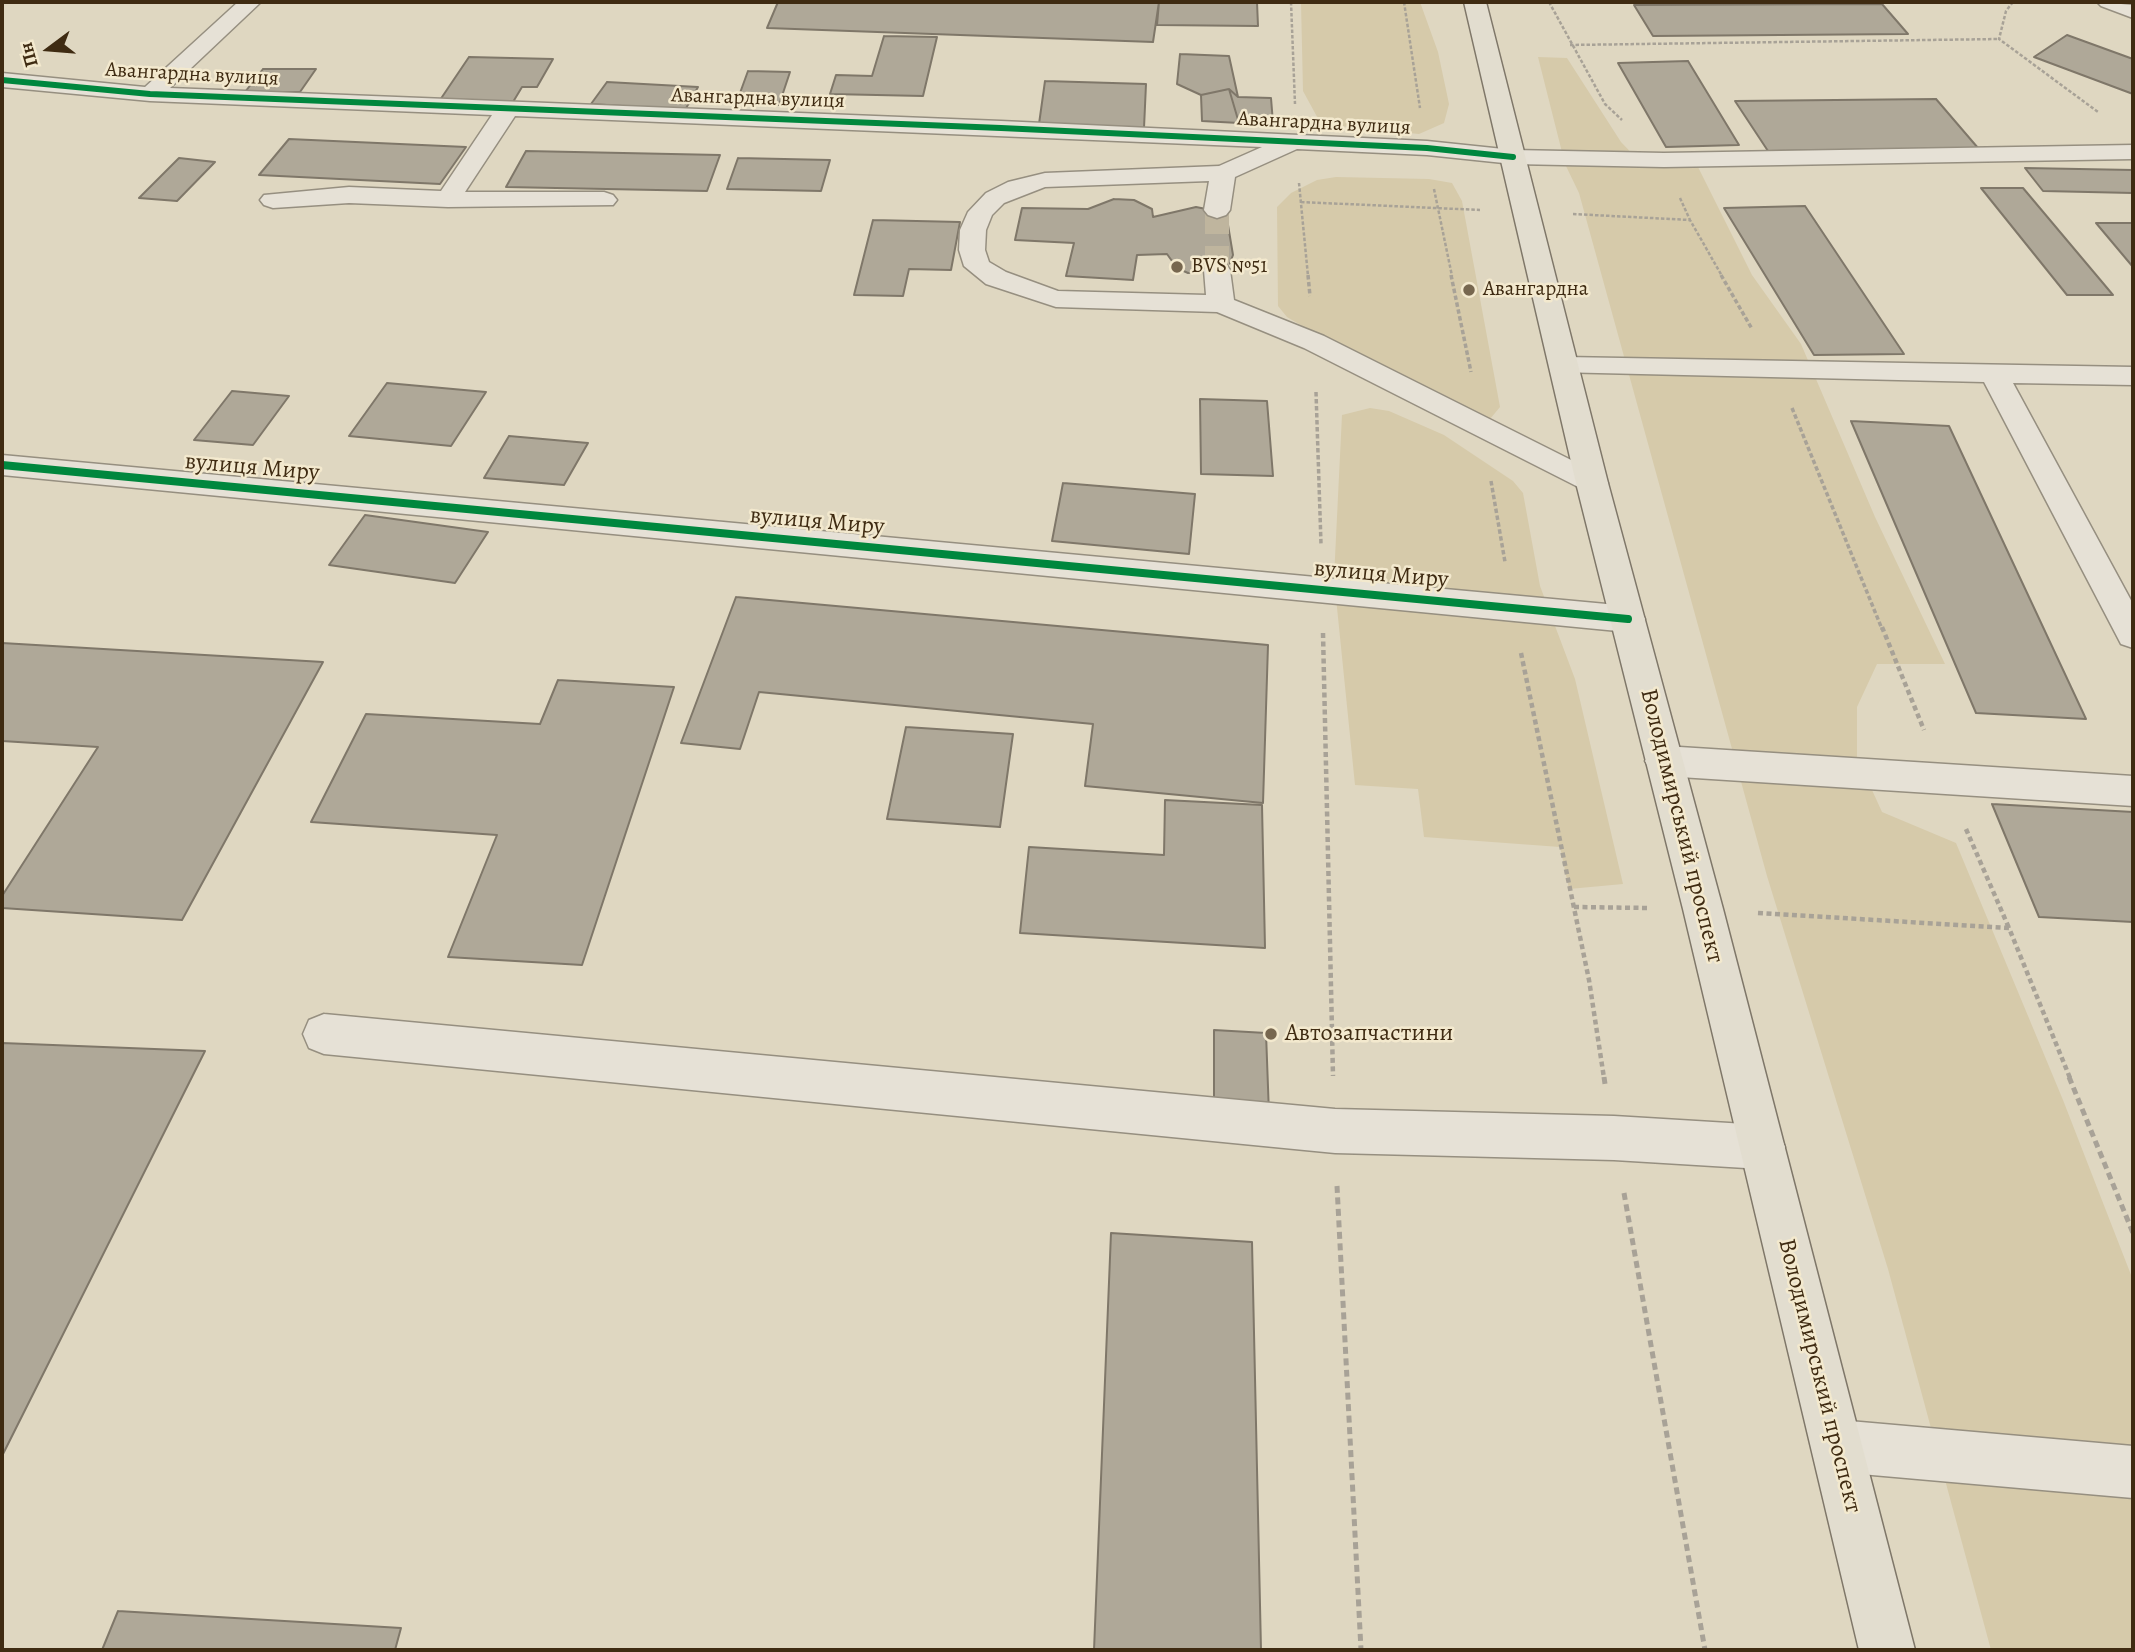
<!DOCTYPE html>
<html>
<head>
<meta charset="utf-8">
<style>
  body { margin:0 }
  #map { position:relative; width:2135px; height:1652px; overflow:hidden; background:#dfd7c1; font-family:Alegreya,serif }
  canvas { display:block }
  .frame { position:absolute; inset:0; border:4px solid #3f2b12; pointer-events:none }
  .north { position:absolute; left:14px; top:14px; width:70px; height:70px; -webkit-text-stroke:5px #f3e9ce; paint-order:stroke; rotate:254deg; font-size:19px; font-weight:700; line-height:28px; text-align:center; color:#3f2b12 }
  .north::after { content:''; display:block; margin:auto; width:24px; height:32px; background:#3f2b12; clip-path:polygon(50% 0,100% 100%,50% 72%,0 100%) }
</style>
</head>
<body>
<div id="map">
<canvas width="2135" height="1652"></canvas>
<div class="frame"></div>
<div class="north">Пн</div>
</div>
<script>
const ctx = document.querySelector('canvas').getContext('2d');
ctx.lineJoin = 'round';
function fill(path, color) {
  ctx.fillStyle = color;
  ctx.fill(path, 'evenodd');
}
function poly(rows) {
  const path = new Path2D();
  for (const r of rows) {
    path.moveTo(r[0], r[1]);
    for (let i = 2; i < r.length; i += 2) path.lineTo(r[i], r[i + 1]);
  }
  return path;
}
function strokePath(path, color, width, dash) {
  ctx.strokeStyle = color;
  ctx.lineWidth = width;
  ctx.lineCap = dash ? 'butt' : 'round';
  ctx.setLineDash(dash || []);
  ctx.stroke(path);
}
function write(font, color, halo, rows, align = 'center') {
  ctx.font = font + ' Alegreya,serif';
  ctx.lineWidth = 5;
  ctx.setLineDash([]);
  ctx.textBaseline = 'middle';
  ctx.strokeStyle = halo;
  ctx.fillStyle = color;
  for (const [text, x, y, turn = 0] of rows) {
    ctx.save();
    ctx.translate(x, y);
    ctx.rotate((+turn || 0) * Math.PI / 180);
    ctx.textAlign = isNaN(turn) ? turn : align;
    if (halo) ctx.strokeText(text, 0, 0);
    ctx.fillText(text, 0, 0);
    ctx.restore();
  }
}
fill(poly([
  [1301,2,1420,2,1438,52,1449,104,1444,123,1419,134,1321,124,1303,91],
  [1538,57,1567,58,1621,142,1645,167,1697,165,1752,275,1801,344,1875,517,1945,664,1877,664,1857,707,1857,757,1882,812,1956,843,2063,1100,2133,1280,2133,1650,1991,1650,1888,1269,1767,876,1579,193,1565,164],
  [1336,177,1429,179,1452,183,1462,201,1500,407,1490,419,1356,358,1287,317,1278,306,1277,207,1291,193,1317,180],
  [1370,408,1389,411,1444,435,1513,481,1523,493,1540,586,1575,679,1623,884,1569,889,1560,847,1424,837,1418,789,1355,785,1334,578,1342,415]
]), '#d6caaa');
const building = poly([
  [778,2,1159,2,1153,42,767,28,778,2],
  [1159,2,1257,2,1258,26,1157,25,1159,2],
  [1882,4,1908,34,1653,36,1634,5,1882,4],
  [2067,35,2133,59,2133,94,2034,57,2067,35],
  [884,36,937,37,923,96,830,94,836,75,872,76,884,36],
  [1180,54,1229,56,1238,97,1229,89,1201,95,1177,84,1180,54],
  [469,57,553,59,537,87,522,87,513,102,440,100,469,57],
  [1688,61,1739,145,1666,147,1618,63,1688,61],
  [263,69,316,69,300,92,245,92,263,69],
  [748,71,790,72,779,105,736,104,748,71],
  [1045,81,1146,84,1144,128,1039,124,1045,81],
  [607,82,698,87,685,110,591,104,607,82],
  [1229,89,1238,97,1271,98,1273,123,1239,123,1229,89],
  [1229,89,1239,123,1202,121,1201,95,1229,89],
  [1936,99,1978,148,1768,151,1735,101,1936,99],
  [289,139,466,147,440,184,259,175,289,139],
  [526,151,720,155,707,191,506,187,526,151],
  [179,158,215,162,177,201,139,198,179,158],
  [738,158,830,160,821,191,727,189,738,158],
  [2025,168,2133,170,2133,193,2043,191,2025,168],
  [1981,188,2023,188,2113,295,2067,295,1981,188],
  [1114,199,1134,200,1152,209,1153,217,1196,207,1226,213,1233,255,1230,263,1217,270,1188,273,1177,268,1167,254,1137,255,1133,280,1066,276,1074,243,1015,240,1022,208,1088,209,1114,199],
  [1805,206,1904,354,1814,355,1724,208,1805,206],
  [873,220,960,222,951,270,909,269,903,296,854,295,873,220],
  [2096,223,2133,223,2133,267,2096,223],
  [387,383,486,392,451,446,349,436,387,383],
  [232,391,289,396,253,445,194,440,232,391],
  [1200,399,1267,401,1273,476,1201,474,1200,399],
  [1851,421,1949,426,2086,719,1976,713,1851,421],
  [509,436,588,443,564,485,484,478,509,436],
  [1063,483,1195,494,1189,554,1052,541,1063,483],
  [365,515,488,532,455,583,329,565,365,515],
  [736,597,1268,645,1263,803,1085,786,1093,724,759,692,740,749,681,743,736,597],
  [2,643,323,662,182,920,2,908,2,896,98,747,2,741,2,643],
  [558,680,674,687,582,965,448,957,497,835,311,822,366,714,540,724,558,680],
  [906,727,1013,734,1000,827,887,819,906,727],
  [1165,800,1262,805,1265,948,1020,933,1029,847,1164,855,1165,800],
  [1992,804,2133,812,2133,922,2039,917,1992,804],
  [1214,1030,1266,1033,1270,1141,1214,1138,1214,1030],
  [2,1043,205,1051,2,1456,2,1043],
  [1111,1233,1252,1242,1261,1650,1094,1650,1111,1233],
  [118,1611,401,1628,395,1650,102,1650,118,1611]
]);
fill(building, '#afa898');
strokePath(building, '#7f7769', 2);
strokePath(poly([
  [1217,210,1217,270]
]), '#bfb59e', 24, [24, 12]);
const minor = poly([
  [238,2,261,2,170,88,1001,121,1427,141,1513,150,1664,153,2133,145,2133,159,1664,167,1513,164,1427,155,1297,149,1235,177,1230,210,1226,215,1217,218,1208,215,1204,210,1209,181,1045,187,1004,203,992,215,986,230,985,250,989,262,1006,272,1058,291,1206,295,1204,270,1208,264,1217,262,1226,264,1230,270,1234,300,1324,336,1603,476,1608,483,1603,490,1592,494,1304,348,1217,312,1056,307,986,284,964,266,959,250,960,230,968,212,986,193,1008,182,1045,173,1219,166,1262,147,515,116,465,192,604,192,613,195,617,200,613,205,448,207,349,203,273,208,264,205,260,200,264,195,349,187,441,191,492,115,150,101,2,87,2,73,145,87,238,2],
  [2097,2,2133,5,2133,18,2101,6,2097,2],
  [1565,357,2133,367,2133,385,2013,383,2133,604,2133,648,2121,644,1984,382,1555,372,1551,366,1555,360,1565,357],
  [2,455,1628,606,1640,610,1645,619,1640,628,1628,632,2,475,2,455],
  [1664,746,2133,776,2133,806,1664,776,1651,771,1645,761,1651,751,1664,746],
  [324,1014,1335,1109,1614,1116,1762,1125,1778,1131,1785,1147,1778,1163,1762,1169,1614,1160,1335,1153,324,1054,309,1048,303,1034,309,1020,324,1014],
  [1838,1420,2133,1446,2133,1498,1838,1472,1820,1464,1812,1446,1820,1428,1838,1420]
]);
const major = poly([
  [1464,2,1486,2,1608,483,1723,909,1915,1650,1859,1650,1683,909,1576,483,1464,2]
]);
strokePath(minor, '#968f80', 3);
strokePath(major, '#7f7769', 3);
strokePath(poly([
  [1291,2,1295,104],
  [1404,2,1420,108],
  [1549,2,1605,104,1622,120],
  [2013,2,2006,11,1999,39,2098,112],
  [1570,45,1999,39],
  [1299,183,1308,276],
  [1434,189,1452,276],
  [1680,198,1690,220],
  [1301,202,1480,210],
  [1573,214,1690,220,1722,276]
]), '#a8a297', 2.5, [3.5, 2]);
strokePath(poly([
  [1308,275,1310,296],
  [1451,275,1471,372],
  [1721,275,1752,329],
  [1316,392,1321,544],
  [1792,408,1882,629],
  [1491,481,1505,562]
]), '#a8a297', 3.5, [4.5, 2.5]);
strokePath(poly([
  [1882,627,1924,730],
  [1323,633,1333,1076],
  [1521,653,1589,980,1604,1078],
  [1966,829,2009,928],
  [1574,907,1648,908],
  [1758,913,2009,928,2070,1078]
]), '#a8a297', 4.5, [5, 3.5]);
strokePath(poly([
  [1604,1077,1605,1084],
  [2069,1077,2133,1233],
  [1337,1186,1361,1650],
  [1624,1193,1705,1650]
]), '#a8a297', 5, [7, 4.5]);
fill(minor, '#e6e1d6');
fill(major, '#e2ddcf');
strokePath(poly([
  [2,80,150,94,1001,128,1427,148,1513,157]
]), '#00873e', 6);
strokePath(poly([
  [2,465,1628,619]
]), '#00873e', 8);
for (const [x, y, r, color] of [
  [1177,267,7,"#77674f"],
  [1469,290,7,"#77674f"],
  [1271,1034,7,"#77674f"]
]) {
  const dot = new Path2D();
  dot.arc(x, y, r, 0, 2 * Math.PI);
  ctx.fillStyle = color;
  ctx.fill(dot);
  strokePath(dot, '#f3e9ce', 2.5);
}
write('21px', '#3f2b12', '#f3e9ce', [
  ["Авангардна вулиця",192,75,3],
  ["Авангардна вулиця",758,99,2],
  ["Авангардна вулиця",1324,124,3]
]);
write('21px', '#3f2b12', '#f3e9ce', [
  ["BVS №51",1191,267],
  ["Авангардна",1483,290]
], 'left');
write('24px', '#3f2b12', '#f3e9ce', [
  ["вулиця Миру",252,468,5],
  ["вулиця Миру",817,522,5],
  ["вулиця Миру",1381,575,5],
  ["Володимирський проспект",1681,826,76],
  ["Володимирський проспект",1819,1376,76]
]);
write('24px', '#3f2b12', '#f3e9ce', [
  ["Автозапчастини",1285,1034]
], 'left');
</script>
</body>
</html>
